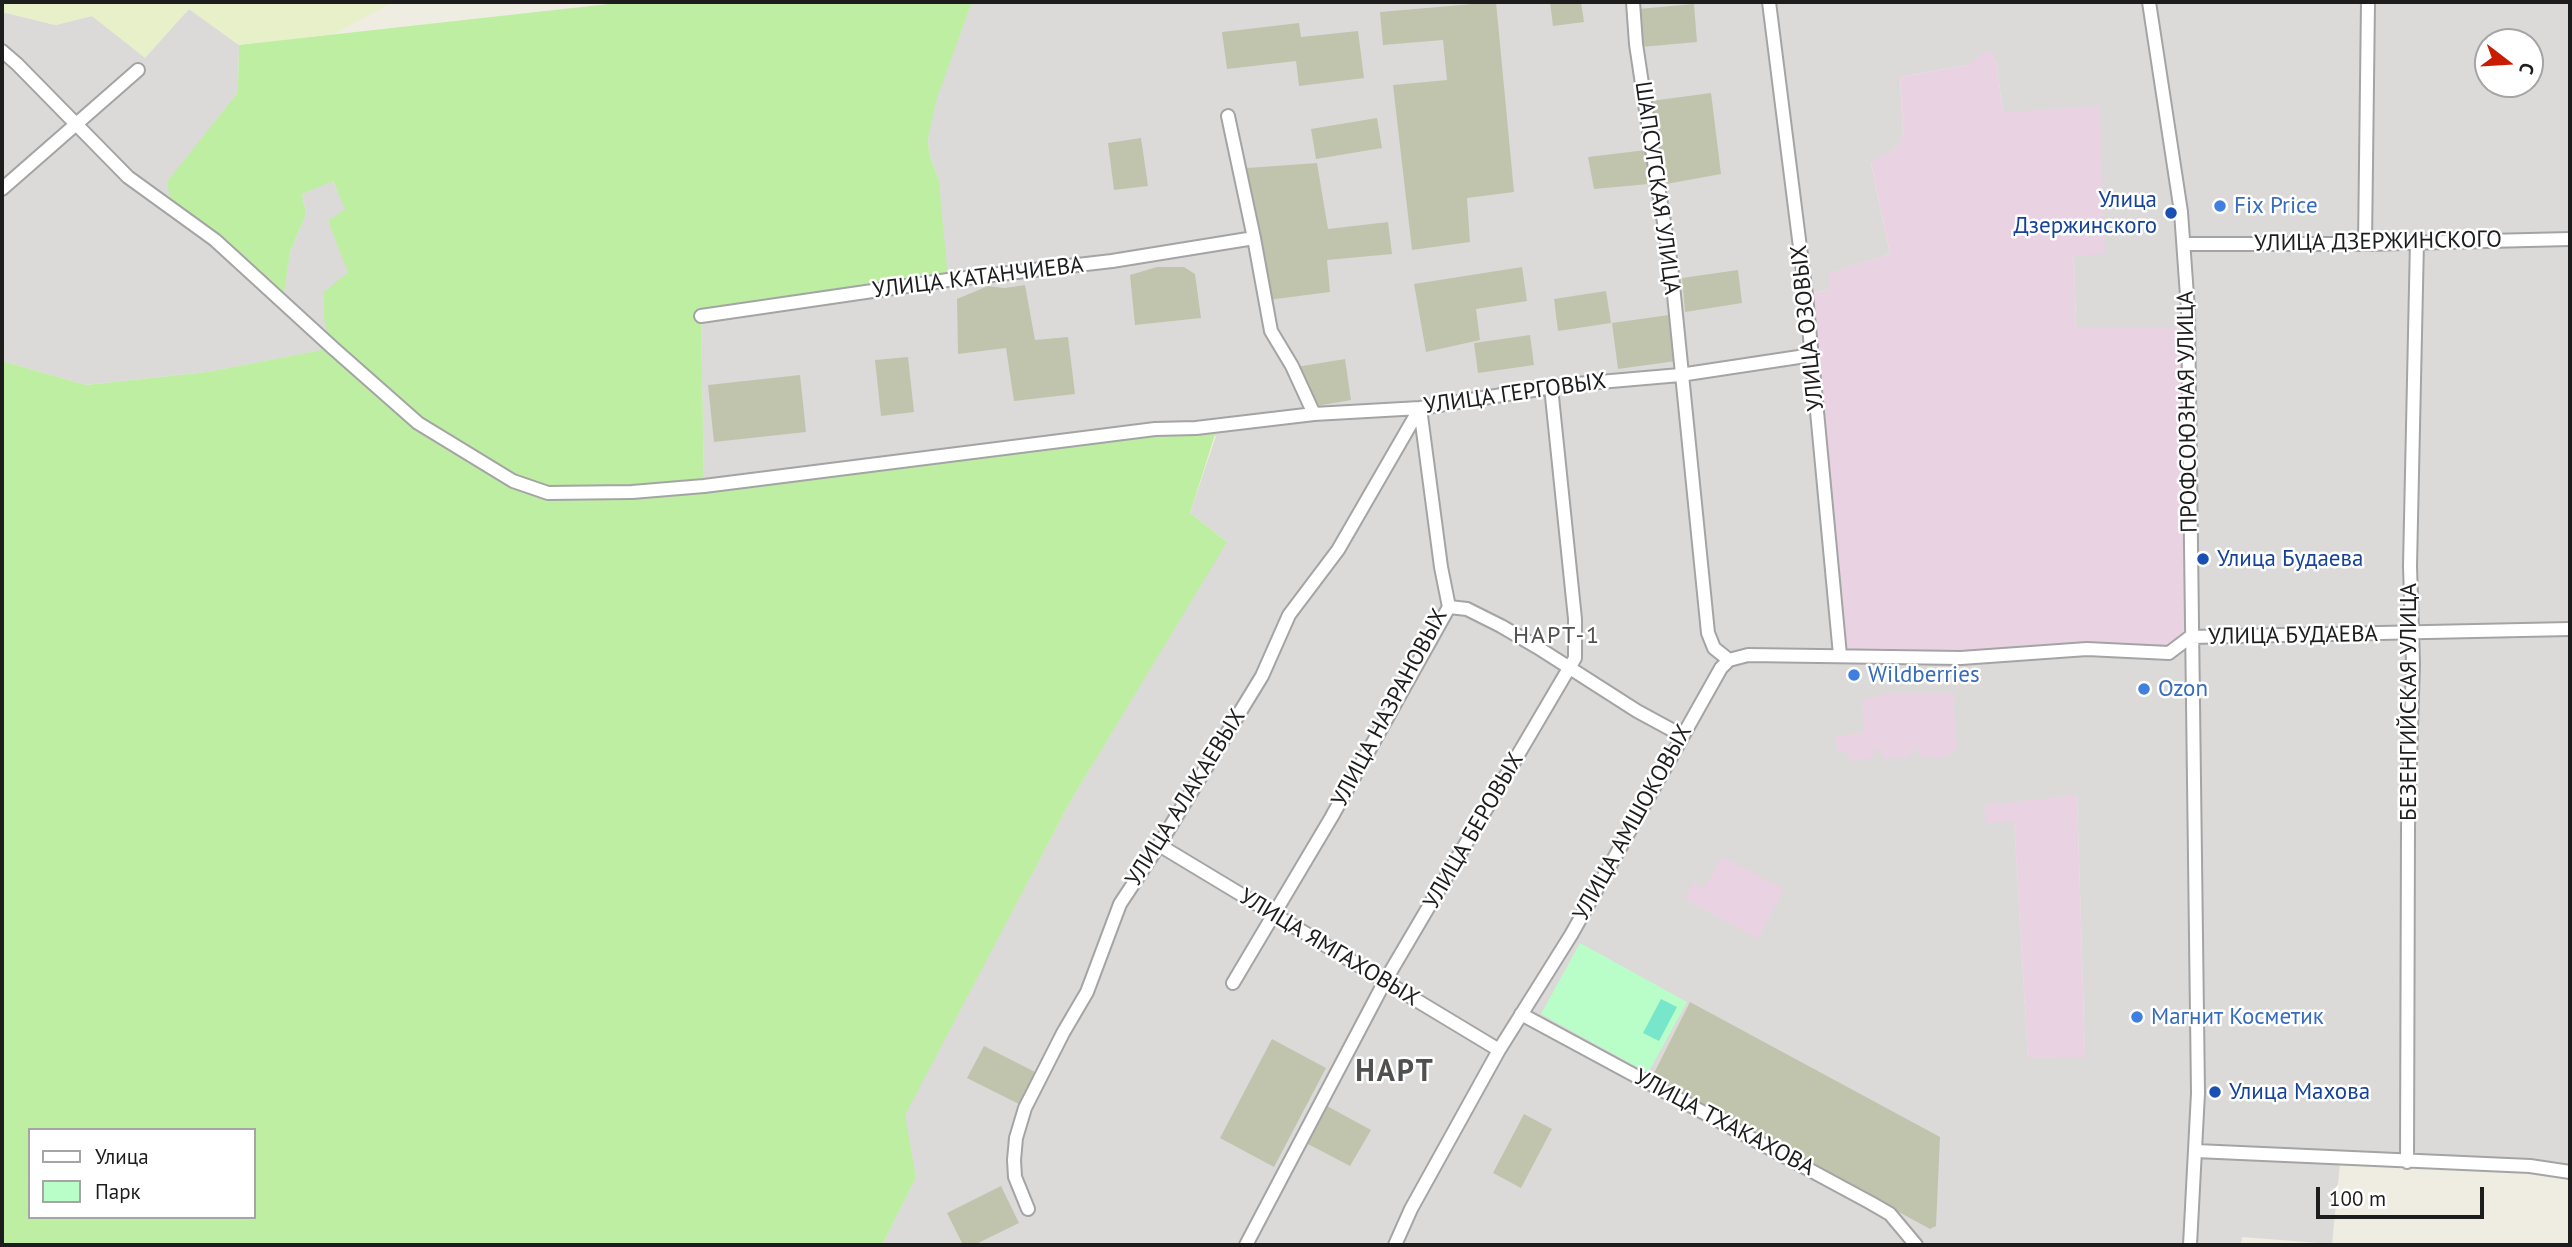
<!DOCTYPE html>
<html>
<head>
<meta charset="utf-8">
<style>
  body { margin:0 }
  #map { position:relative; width:2572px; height:1247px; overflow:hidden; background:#efece1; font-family:"PT Sans",sans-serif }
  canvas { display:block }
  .frame { position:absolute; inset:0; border:4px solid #1d1d1d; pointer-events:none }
  .legend { position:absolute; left:28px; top:1128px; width:228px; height:91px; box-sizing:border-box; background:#fff; border:2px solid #a5a5a5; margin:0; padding:9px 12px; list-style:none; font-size:21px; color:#1d1d1d }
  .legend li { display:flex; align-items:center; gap:14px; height:35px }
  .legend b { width:35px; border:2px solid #a5a5a5 }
  .north { position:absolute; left:2474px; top:28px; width:70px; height:70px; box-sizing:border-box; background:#fff; border:2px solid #a5a5a5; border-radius:50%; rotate:107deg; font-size:19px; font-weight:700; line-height:28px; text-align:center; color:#1d1d1d }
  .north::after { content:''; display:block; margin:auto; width:24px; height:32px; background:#c91b00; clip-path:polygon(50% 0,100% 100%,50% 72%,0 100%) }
  .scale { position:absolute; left:2316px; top:1187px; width:168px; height:32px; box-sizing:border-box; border:4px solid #1d1d1d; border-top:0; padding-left:9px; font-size:21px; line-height:24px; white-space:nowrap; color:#1d1d1d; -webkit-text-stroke:5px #fff; paint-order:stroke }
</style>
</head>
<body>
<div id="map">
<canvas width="2572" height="1247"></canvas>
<div class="frame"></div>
<ul class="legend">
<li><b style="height:9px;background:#fff"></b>Улица</li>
<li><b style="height:19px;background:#b9fec8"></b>Парк</li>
</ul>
<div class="north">С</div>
<div class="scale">100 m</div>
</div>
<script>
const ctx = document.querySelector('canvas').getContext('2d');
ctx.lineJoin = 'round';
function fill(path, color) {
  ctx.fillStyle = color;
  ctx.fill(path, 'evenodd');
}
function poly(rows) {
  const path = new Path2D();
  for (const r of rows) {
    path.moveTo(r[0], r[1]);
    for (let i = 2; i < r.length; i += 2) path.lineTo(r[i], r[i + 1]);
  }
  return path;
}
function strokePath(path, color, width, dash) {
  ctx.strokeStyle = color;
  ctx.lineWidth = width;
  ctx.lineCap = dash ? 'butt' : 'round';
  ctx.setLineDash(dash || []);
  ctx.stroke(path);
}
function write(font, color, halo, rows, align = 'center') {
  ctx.font = font + ' "PT Sans",sans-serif';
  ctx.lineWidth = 5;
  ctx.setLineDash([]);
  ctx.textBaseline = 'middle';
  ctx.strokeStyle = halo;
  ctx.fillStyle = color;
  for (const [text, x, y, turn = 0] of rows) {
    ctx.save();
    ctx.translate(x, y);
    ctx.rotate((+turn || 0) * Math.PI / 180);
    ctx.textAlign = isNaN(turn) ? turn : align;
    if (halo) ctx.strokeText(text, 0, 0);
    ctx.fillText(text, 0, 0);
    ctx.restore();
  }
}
fill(poly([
  [972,2,2570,2,2570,1178,2526,1172,2340,1164,2332,1244,2242,1237,2241,1244,2212,1243,2211,1245,882,1245,916,1177,904,1115,1071,800,1226,541,1190,513,1216,436,704,486,701,316,939,181,929,153,928,138,936,98],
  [2488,42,2530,42,2530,84,2488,84],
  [1996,60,2003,112,2105,253,2074,255,2076,328,1807,294,1831,289,1830,273,1890,254,1871,163,1895,149,1900,142,1903,131,1900,77],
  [1864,724,1957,749,1873,750,1850,761,1848,752,1864,733],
  [2077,795,2085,1056,2028,1058,2014,820],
  [189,9,239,45,238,92,168,182,283,292,290,252,306,214,302,194,332,180,346,209,328,221,349,272,333,348,207,372,86,385,2,361,2,12,55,25,92,16,145,57]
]), '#dbdad9');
fill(poly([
  [1989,49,1996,60,2003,112,2100,106,2105,254,2074,256,2076,328,2188,327,2190,637,2180,647,1840,655,1806,295,1830,289,1829,273,1890,254,1871,162,1895,149,1900,141,1903,131,1900,77,1968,65],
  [1890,693,1953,693,1957,749,1950,750,1950,756,1920,758,1918,750,1911,750,1910,757,1883,759,1880,750,1874,750,1873,758,1849,761,1848,752,1837,752,1836,736,1864,733,1862,700],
  [2077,795,2085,1057,2028,1058,2014,821,1986,823,1984,805],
  [1722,856,1784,889,1758,939,1685,899,1693,883,1704,888]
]), '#e9d2e2');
fill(poly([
  [1496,2,1514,192,1467,198,1470,242,1412,250,1393,85,1447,80,1443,40,1383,45,1380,12],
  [1550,2,1581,2,1584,22,1553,26],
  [1694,4,1697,42,1641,47,1638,9],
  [1299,23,1301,37,1358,31,1364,78,1299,86,1296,61,1227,69,1222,32],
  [1711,93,1721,174,1661,185,1651,101],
  [1377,118,1382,148,1316,159,1311,129],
  [1141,138,1148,186,1114,190,1108,143],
  [1646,150,1649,184,1594,189,1588,157],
  [1317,163,1328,229,1388,222,1392,254,1327,260,1330,292,1268,300,1247,168],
  [1157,267,1184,267,1195,274,1201,318,1135,325,1130,275],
  [1522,267,1527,301,1476,309,1480,340,1426,352,1414,284],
  [1738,270,1742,303,1685,312,1682,278],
  [1025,285,1035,340,1068,337,1075,394,1014,401,1006,348,958,354,957,299,988,286,1004,288],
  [1606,291,1611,323,1558,331,1554,299],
  [1669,315,1676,361,1618,369,1612,323],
  [1530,335,1534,365,1478,373,1474,343],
  [908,357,914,412,881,416,875,360],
  [1345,359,1351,400,1317,406,1296,367],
  [800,375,806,432,714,442,708,385],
  [1690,1002,1940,1137,1936,1226,1930,1229,1652,1077],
  [1272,1039,1326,1068,1274,1167,1220,1138],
  [984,1046,1037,1073,1021,1105,967,1078],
  [1327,1106,1371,1130,1350,1166,1306,1143],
  [1524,1114,1552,1129,1521,1188,1493,1173],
  [1001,1186,1019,1223,974,1245,963,1245,947,1213]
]), '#c1c4ac');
fill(poly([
  [2,2,393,2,330,36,239,45,189,9,145,58,92,16,56,25,2,12]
]), '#e8f0ca');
fill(poly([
  [627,2,972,2,937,98,928,138,929,153,939,181,948,280,701,316,704,486,1218,425,1190,513,1227,542,1071,800,905,1115,916,1177,882,1245,2,1245,2,361,86,385,207,372,332,348,324,319,324,292,348,272,328,221,345,209,333,181,302,194,306,214,290,252,284,293,234,247,170,199,167,182,238,92,239,45],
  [30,1130,254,1130,254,1217,30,1217]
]), '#bdeea2');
fill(poly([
  [1580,943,1687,1002,1648,1073,1541,1014]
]), '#b9fec8');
fill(poly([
  [1661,999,1677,1007,1659,1041,1643,1033]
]), '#77e6ca');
const minor = poly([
  [1633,2,1636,44,1650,137,1671,265,1708,633,1714,648,1729,660],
  [1769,2,1806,295,1840,655],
  [2149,2,2181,212,2188,310,2198,1093,2190,1245],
  [2,51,17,64,128,177,215,240,333,348,418,423,513,481,548,493,632,492,704,486,1155,429,1196,428,1314,414,1420,408,1565,385,1680,375,1812,355],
  [1228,116,1254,238,1271,331,1292,366,1314,414],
  [2,189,138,70],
  [2185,244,2365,244,2570,239],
  [2365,244,2368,2],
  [701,316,948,280,1112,261,1254,238],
  [1449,607,1467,609,1501,626,1537,647,1637,711,1683,736],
  [1159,845,1499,1050],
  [1233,983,1331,818,1449,607,1441,567,1420,408],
  [1521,1014,1871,1203,1890,1214,1916,1245],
  [2196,1151,2530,1166,2570,1172],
  [2407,1162,2408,827,2413,663,2410,566,2417,241],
  [1028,1209,1015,1177,1014,1160,1016,1138,1025,1108,1063,1033,1087,992,1120,904,1159,845,1262,676,1289,615,1338,550,1420,408],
  [1246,1245,1385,981,1575,658,1575,619,1551,387],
  [1395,1245,1411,1209,1499,1050,1571,935,1721,668,1729,660,1748,655,1961,658,2087,649,2169,653,2190,637,2570,629]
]);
strokePath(minor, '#a4a4a4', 16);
strokePath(minor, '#fff', 12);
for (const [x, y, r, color] of [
  [2220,206,7,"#3f7fe0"],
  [2171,213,7,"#1a4fb4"],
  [2203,559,7,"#1a4fb4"],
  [1854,675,7,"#3f7fe0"],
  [2144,689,7,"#3f7fe0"],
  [2137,1017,7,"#3f7fe0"],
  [2215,1092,7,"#1a4fb4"]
]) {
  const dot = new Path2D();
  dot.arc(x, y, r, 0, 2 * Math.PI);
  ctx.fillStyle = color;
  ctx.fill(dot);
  strokePath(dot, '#fff', 2.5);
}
write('23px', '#1d1d1d', '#fff', [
  ["ШАПСУГСКАЯ УЛИЦА",1657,188,82],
  ["УЛИЦА ДЗЕРЖИНСКОГО",2378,242,-1],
  ["УЛИЦА КАТАНЧИЕВА",978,278,-7],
  ["УЛИЦА ОЗОВЫХ",1808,328,-96],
  ["УЛИЦА ГЕРГОВЫХ",1515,394,-8],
  ["ПРОФСОЮЗНАЯ УЛИЦА",2188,412,-91],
  ["УЛИЦА БУДАЕВА",2293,636,-1],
  ["БЕЗЕНГИЙСКАЯ УЛИЦА",2409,702,-90],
  ["УЛИЦА НАЗРАНОВЫХ",1390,708,-62],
  ["УЛИЦА АЛАКАЕВЫХ",1186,798,-58],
  ["УЛИЦА АМШОКОВЫХ",1633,823,-61],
  ["УЛИЦА БЕРОВЫХ",1474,831,-60],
  ["УЛИЦА ЯМГАХОВЫХ",1329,948,31],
  ["УЛИЦА ТХАКАХОВА",1724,1123,28]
]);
write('23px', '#164399', '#fff', [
  ["Улица",2157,200,"right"],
  ["Дзержинского",2157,226,"right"],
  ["Улица Будаева",2217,559],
  ["Улица Махова",2229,1092]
], 'left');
write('23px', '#366cbe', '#fff', [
  ["Fix Price",2234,206],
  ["Wildberries",1868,675],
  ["Ozon",2158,689],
  ["Магнит Косметик",2151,1017]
], 'left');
ctx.letterSpacing = '2px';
write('24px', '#505050', '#fff', [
  ["НАРТ-1",1557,636]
]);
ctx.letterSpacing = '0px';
ctx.letterSpacing = '2px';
write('bold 30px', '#505050', '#fff', [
  ["НАРТ",1395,1072]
]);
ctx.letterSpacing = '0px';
</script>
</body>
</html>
